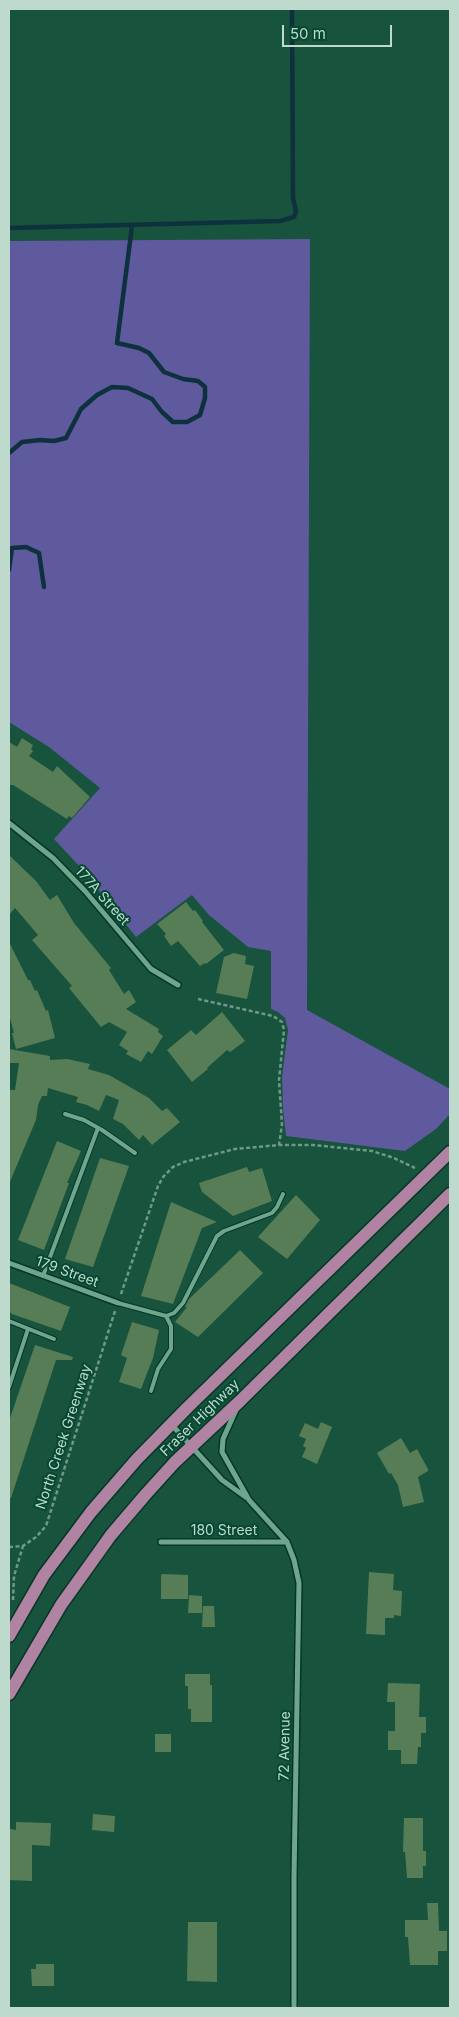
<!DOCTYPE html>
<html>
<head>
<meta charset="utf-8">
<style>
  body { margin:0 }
  #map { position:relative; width:459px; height:2017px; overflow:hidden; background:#17533d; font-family:Inter,sans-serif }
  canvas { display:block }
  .frame { position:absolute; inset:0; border:10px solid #bddacc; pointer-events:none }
  .scale { position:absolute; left:282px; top:25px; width:110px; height:22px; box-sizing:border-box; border:2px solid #bddacc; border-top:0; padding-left:6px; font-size:15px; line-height:18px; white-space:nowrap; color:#bddacc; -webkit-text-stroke:4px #074833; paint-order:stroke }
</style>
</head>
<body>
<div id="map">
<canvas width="459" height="2017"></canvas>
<div class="frame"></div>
<div class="scale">50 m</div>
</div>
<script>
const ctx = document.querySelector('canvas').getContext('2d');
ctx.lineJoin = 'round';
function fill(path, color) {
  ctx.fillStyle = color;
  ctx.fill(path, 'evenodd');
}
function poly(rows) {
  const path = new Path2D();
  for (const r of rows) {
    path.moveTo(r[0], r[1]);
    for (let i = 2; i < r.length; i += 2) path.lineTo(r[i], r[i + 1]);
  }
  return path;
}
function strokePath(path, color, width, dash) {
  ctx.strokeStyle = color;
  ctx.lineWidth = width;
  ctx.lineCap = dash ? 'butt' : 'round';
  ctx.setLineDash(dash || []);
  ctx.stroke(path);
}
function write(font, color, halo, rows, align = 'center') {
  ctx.font = font + ' Inter,sans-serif';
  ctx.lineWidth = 4;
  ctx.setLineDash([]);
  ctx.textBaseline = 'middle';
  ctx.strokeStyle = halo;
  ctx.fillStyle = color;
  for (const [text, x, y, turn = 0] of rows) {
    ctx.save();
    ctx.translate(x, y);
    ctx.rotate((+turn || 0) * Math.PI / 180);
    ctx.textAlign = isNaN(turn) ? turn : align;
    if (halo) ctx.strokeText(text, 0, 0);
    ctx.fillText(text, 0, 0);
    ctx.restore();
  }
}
fill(poly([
  [310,239,307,1010,450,1089,450,1114,436,1129,405,1151,286,1136,283,1109,282,1077,288,1030,285,1018,278,1012,271,1009,271,951,248,947,209,915,192,895,136,937,81,868,54,839,100,788,49,747,9,722,9,241]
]), '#5f5a9e');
strokePath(poly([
  [9,228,280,221,294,217,296,212,293,198,292,9],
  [9,453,22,442,40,440,54,441,66,438,81,409,97,395,112,387,128,388,152,399,162,412,173,422,187,422,200,415,205,398,205,387,198,381,183,379,164,372,149,353,139,348,117,343,132,226],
  [9,570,12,548,26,547,39,553,44,587]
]), '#0d313d', 4.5);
fill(poly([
  [22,738,33,745,31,749,33,751,29,756,53,772,57,766,90,797,72,818,69,816,67,819,13,785,9,785,9,742,17,747],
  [9,855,36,881,50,900,57,895,74,923,111,968,109,970,124,994,129,990,136,1002,126,1009,159,1029,158,1032,163,1036,152,1054,148,1051,141,1062,126,1054,128,1051,119,1045,127,1032,109,1022,101,1027,69,988,72,986,32,940,38,935,15,908,9,915],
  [186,902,193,911,195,910,203,921,202,922,224,950,206,964,205,963,200,966,178,941,171,946,164,936,166,934,157,924],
  [9,942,28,980,30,980,35,991,37,990,46,1011,48,1010,55,1038,16,1049,12,1033,14,1033,9,1014],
  [234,953,246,956,245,964,254,966,247,999,216,993,224,957],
  [222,1012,245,1041,230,1052,227,1050,207,1068,208,1069,192,1082,167,1050,191,1030,196,1035],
  [9,1049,50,1056,50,1060,67,1059,90,1064,88,1069,109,1075,149,1098,162,1111,167,1108,180,1122,152,1145,143,1135,139,1140,123,1124,113,1119,119,1100,106,1095,99,1111,87,1105,76,1102,78,1097,48,1088,47,1096,42,1096,38,1105,36,1120,9,1184,9,1090,15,1090,19,1063,9,1063],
  [57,1141,81,1151,67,1183,69,1183,44,1250,18,1240],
  [100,1158,129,1166,93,1267,65,1259],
  [247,1167,249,1172,262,1168,272,1201,233,1216,202,1192,199,1183],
  [296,1195,320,1220,287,1259,258,1237],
  [171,1202,217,1222,202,1228,173,1304,141,1296],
  [240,1250,263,1273,198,1337,175,1322,187,1307,185,1307,189,1299],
  [9,1283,70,1307,61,1331,12,1314,9,1311],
  [132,1322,159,1330,153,1358,141,1389,119,1382,127,1358,121,1355],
  [35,1345,73,1357,72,1360,56,1360,11,1498,9,1498,9,1421],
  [321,1422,332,1427,317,1464,302,1457,306,1448,303,1446,306,1439,299,1436,305,1423,318,1429],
  [401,1438,410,1453,417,1449,428,1469,428,1471,418,1477,424,1502,403,1507,398,1485,391,1473,389,1474,377,1453],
  [369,1572,394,1574,393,1590,402,1591,401,1616,394,1615,394,1618,385,1618,385,1635,366,1634],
  [163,1574,188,1575,188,1599,161,1599,161,1575],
  [189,1595,202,1596,202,1613,188,1613],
  [203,1606,214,1606,215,1627,202,1627],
  [185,1674,210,1674,210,1685,212,1685,212,1722,191,1722,191,1709,188,1709,188,1686,185,1686],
  [388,1683,420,1684,419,1717,426,1717,426,1733,421,1733,421,1747,418,1747,417,1764,401,1764,401,1750,388,1750,388,1731,395,1731,395,1702,387,1702],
  [155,1734,171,1734,171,1752,155,1752],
  [93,1814,115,1816,114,1832,92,1830],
  [404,1818,423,1818,423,1851,426,1851,426,1866,423,1866,423,1878,407,1878,405,1852,403,1852],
  [16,1822,51,1823,50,1846,32,1845,32,1881,9,1880,10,1829,16,1830],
  [427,1903,438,1903,439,1931,447,1931,447,1951,438,1951,438,1965,410,1965,408,1937,405,1937,405,1920,428,1920],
  [188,1922,217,1922,217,1982,187,1981],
  [36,1964,54,1964,54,1986,32,1986,31,1969,36,1969]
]), '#577d57');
const lane = poly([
  [65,1114,84,1120,102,1130,135,1153],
  [43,1276,98,1128],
  [118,1303,166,1316,174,1313,183,1303,217,1236,224,1231,272,1213,277,1207,283,1194],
  [9,1321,54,1339],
  [9,1387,28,1329],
  [151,1391,158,1369,171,1349,171,1326,166,1316]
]);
const street = poly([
  [9,823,53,858,85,891,151,969,178,985],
  [9,1263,118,1303],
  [236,1410,223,1439,222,1452,249,1500,287,1542,294,1560,299,1583,294,1877,294,2008],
  [171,1424,222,1480,247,1498],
  [161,1542,287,1542]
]);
const primary = poly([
  [9,1636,44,1575,91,1512,137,1459,188,1407,450,1152],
  [9,1694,61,1605,111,1535,146,1494,175,1462,240,1401,450,1194]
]);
strokePath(lane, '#073626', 6);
strokePath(street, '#073626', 8);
strokePath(primary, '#073626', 15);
strokePath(poly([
  [198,999,273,1016,282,1022,284,1030,279,1080,282,1125,279,1145],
  [121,1294,158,1186,163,1177,173,1167,184,1162,235,1149,279,1145,313,1145,372,1151,394,1158,415,1168],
  [9,1547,23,1546,36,1537,46,1526,115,1311],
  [13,1600,14,1576,23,1546]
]), '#6e9988', 2.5, [4, 2.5]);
strokePath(lane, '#6da68d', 4);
strokePath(street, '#6da68d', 5);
strokePath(primary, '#b083a2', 12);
write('14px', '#bddacc', '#074833', [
  ["177A Street",102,896,48],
  ["179 Street",67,1272,20],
  ["Fraser Highway",200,1418,-44],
  ["North Creek Greenway",64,1437,-72],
  ["180 Street",224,1531],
  ["72 Avenue",285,1746,-89]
]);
</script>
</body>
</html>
